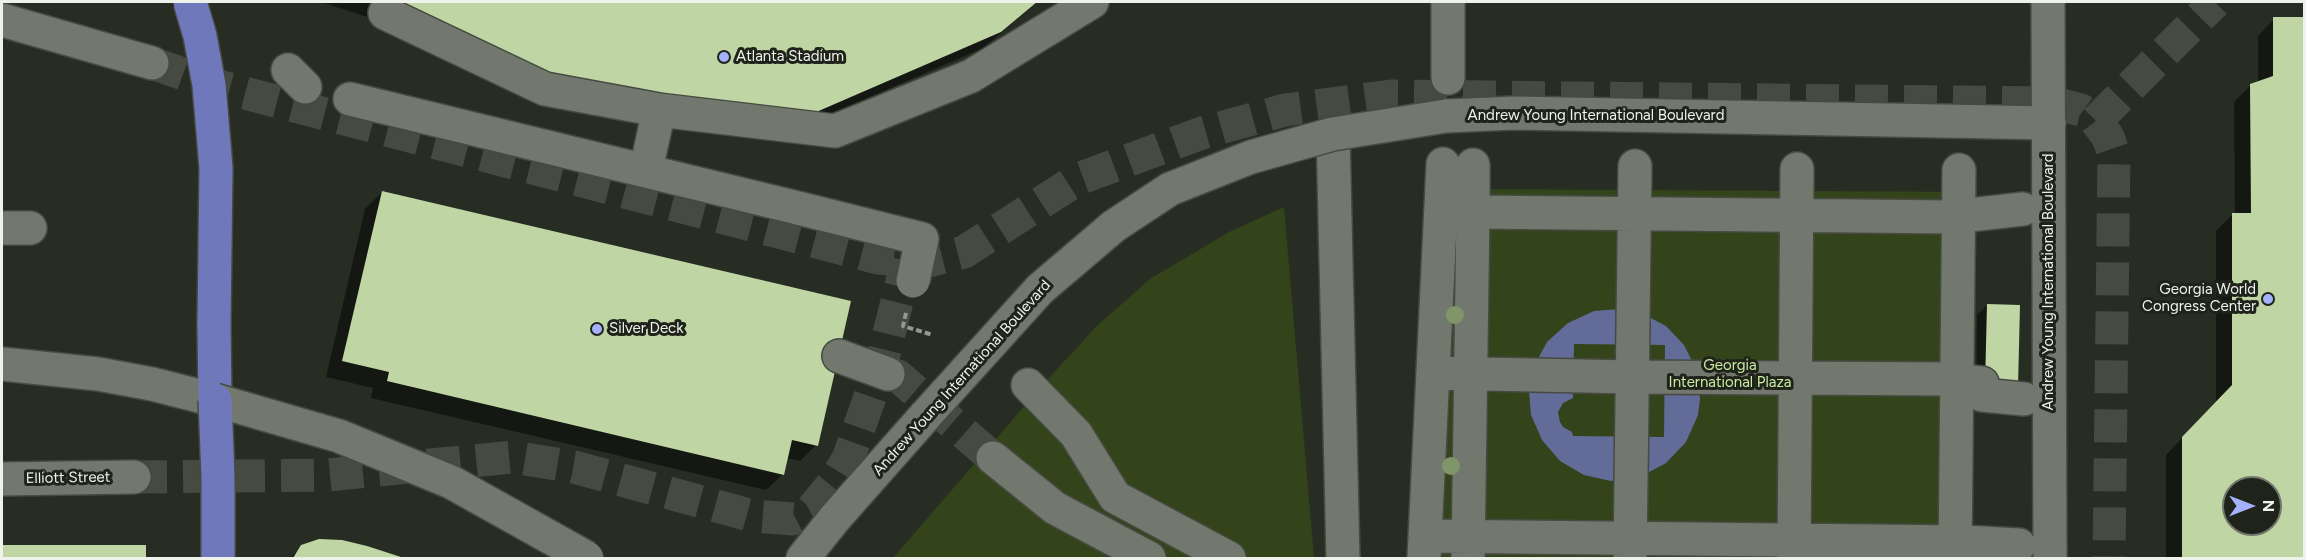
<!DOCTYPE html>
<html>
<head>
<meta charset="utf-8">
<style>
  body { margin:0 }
  #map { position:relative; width:2306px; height:560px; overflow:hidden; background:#282d23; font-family:Figtree,sans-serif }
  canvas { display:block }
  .frame { position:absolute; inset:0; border:3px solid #eef2eb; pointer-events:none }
  .north { position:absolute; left:2222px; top:476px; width:60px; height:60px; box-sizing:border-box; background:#1f231a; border:2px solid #72766e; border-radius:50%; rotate:90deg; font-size:16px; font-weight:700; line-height:24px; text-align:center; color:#eef2eb }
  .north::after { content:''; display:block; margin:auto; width:21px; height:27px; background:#a5b1fc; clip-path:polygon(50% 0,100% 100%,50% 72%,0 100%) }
</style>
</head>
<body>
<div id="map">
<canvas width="2306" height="560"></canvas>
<div class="frame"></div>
<div class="north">N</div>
</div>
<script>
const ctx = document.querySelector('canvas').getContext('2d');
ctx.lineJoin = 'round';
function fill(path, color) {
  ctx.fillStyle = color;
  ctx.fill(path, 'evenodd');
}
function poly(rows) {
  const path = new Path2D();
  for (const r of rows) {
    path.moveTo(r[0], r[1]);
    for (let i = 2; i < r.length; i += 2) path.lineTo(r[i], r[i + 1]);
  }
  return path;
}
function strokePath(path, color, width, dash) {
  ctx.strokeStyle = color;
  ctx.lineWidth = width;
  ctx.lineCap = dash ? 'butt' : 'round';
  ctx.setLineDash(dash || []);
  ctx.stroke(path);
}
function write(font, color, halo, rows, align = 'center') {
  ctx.font = font + ' Figtree,sans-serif';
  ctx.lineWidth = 6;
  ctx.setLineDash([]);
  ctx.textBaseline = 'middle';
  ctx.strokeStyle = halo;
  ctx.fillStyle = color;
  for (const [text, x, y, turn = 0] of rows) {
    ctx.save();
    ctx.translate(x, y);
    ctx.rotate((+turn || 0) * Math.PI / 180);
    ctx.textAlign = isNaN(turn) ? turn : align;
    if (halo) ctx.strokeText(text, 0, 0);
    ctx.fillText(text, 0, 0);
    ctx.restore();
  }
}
fill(poly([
  [1452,189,1977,192,1972,558,1434,558],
  [1284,207,1314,558,893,558,1047,380,1097,326,1150,279,1229,232]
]), '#33441b');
fill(poly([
  [1619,309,1643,314,1666,326,1684,345,1696,369,1700,399,1698,415,1686,442,1666,463,1640,477,1611,481,1584,475,1560,461,1542,440,1531,415,1529,391,1533,368,1547,342,1568,323,1594,311],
  [1574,344,1665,345,1664,437,1573,436,1572,432,1563,427,1560,422,1558,412,1563,403,1573,398]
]), '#636b98');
fill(poly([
  [321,2,1038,2,983,48,789,132,370,18],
  [2274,19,2304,19,2304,558,2166,558,2166,455,2216,403,2216,231,2232,215,2235,215,2234,102,2251,85,2258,83,2258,36],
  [2234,488,2270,488,2270,524,2234,524],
  [382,192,816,445,800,461,786,458,783,474,766,490,371,398,373,388,326,377,365,209],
  [1987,305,2019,306,1976,396,1977,315],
  [2,546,144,547,144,558,2,558],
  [302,546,392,555,400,558,290,558]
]), '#0007');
fill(poly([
  [385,2,1037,2,1001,32,807,116,556,81],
  [2273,17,2304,17,2304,558,2182,558,2182,437,2232,385,2232,213,2251,213,2250,84,2273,76],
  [2234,488,2270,488,2270,524,2234,524],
  [382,191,851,301,818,446,792,440,784,475,387,381,389,372,342,361],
  [1987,304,2020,305,2018,387,1985,386],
  [319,539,342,540,367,546,404,558,293,558,301,545],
  [2,545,146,545,146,558,2,558]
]), '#bfd6a4');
strokePath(poly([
  [152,63,214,85,878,258,925,262,964,252,1078,179,1202,133,1285,110,1391,96,2054,103,2081,110,2096,121,2108,137,2114,154,2109,558],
  [2096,121,2215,2],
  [888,374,898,376,993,458],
  [134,477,327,475,513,457,574,467,753,516,793,519,812,509,832,485,848,459,881,366,907,261]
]), '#464b41', 33, [33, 16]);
const minor = poly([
  [1448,2,1448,78],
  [2048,2,2050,558],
  [385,13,545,89,659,110],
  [2,20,152,63],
  [288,70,305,87],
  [350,99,802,209],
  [1446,116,1514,113,2049,123],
  [1333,134,1343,558],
  [1473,165,1473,212],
  [646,170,659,110,835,131,971,76,1092,2],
  [2,228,30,228],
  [839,356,888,374],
  [2,364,98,374,152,384,215,400],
  [1433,373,1633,377,1950,379,1982,383,1982,395,2024,399],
  [1028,385,1076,434,1115,497,1229,558],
  [993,458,1055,508,1149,558],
  [2,479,134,477],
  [1425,536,1964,542,2019,545],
  [803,558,835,518,926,415],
  [1424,558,1443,164],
  [1468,558,1473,212,1952,217,2023,209],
  [1630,558,1635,166],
  [1794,558,1797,169],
  [1955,558,1959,170]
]);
const major = poly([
  [214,324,215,400]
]);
strokePath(minor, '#464a42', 36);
strokePath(major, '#464a42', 36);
strokePath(poly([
  [906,313,903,326,933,335]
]), '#939890', 4, [6, 3]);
strokePath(minor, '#72786d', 33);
strokePath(major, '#7078bc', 33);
const minorBridge = poly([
  [802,209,922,239,913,281],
  [215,400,339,436,451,482,587,558],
  [926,415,1040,289,1114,226,1170,189,1251,157,1333,134,1446,116]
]);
const majorBridge = poly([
  [190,2,200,36,209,85,216,168,214,324],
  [215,400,218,477,218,558]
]);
strokePath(minorBridge, '#464a42', 36, []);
strokePath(majorBridge, '#464a42', 36, []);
strokePath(minorBridge, '#72786d', 33);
strokePath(majorBridge, '#7078bc', 33);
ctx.fillStyle = '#809568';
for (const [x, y] of [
  [1455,315],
  [1451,466]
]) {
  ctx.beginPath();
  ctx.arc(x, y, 9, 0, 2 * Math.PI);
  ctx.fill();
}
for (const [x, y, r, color] of [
  [724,57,6,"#a5b1fc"],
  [2268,299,6,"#a5b1fc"],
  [597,329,6,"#a5b1fc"]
]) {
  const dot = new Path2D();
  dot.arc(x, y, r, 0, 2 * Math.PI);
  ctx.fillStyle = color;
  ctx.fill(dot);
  strokePath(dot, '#1f231a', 2);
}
write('15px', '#eef2eb', '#1f231a', [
  ["Atlanta Stadium",736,57],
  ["Georgia World",2256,290,"right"],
  ["Congress Center",2256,307,"right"],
  ["Silver Deck",609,329]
], 'left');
write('15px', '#eef2eb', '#1f231a', [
  ["Andrew Young International Boulevard",1596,116],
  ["Andrew Young International Boulevard",2049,282,-90],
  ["Andrew Young International Boulevard",962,378,-48],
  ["Elliott Street",68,478,-1]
]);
write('15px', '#c8eaa1', '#1f231a', [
  ["Georgia",1730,366],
  ["International Plaza",1730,383]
]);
</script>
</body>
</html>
